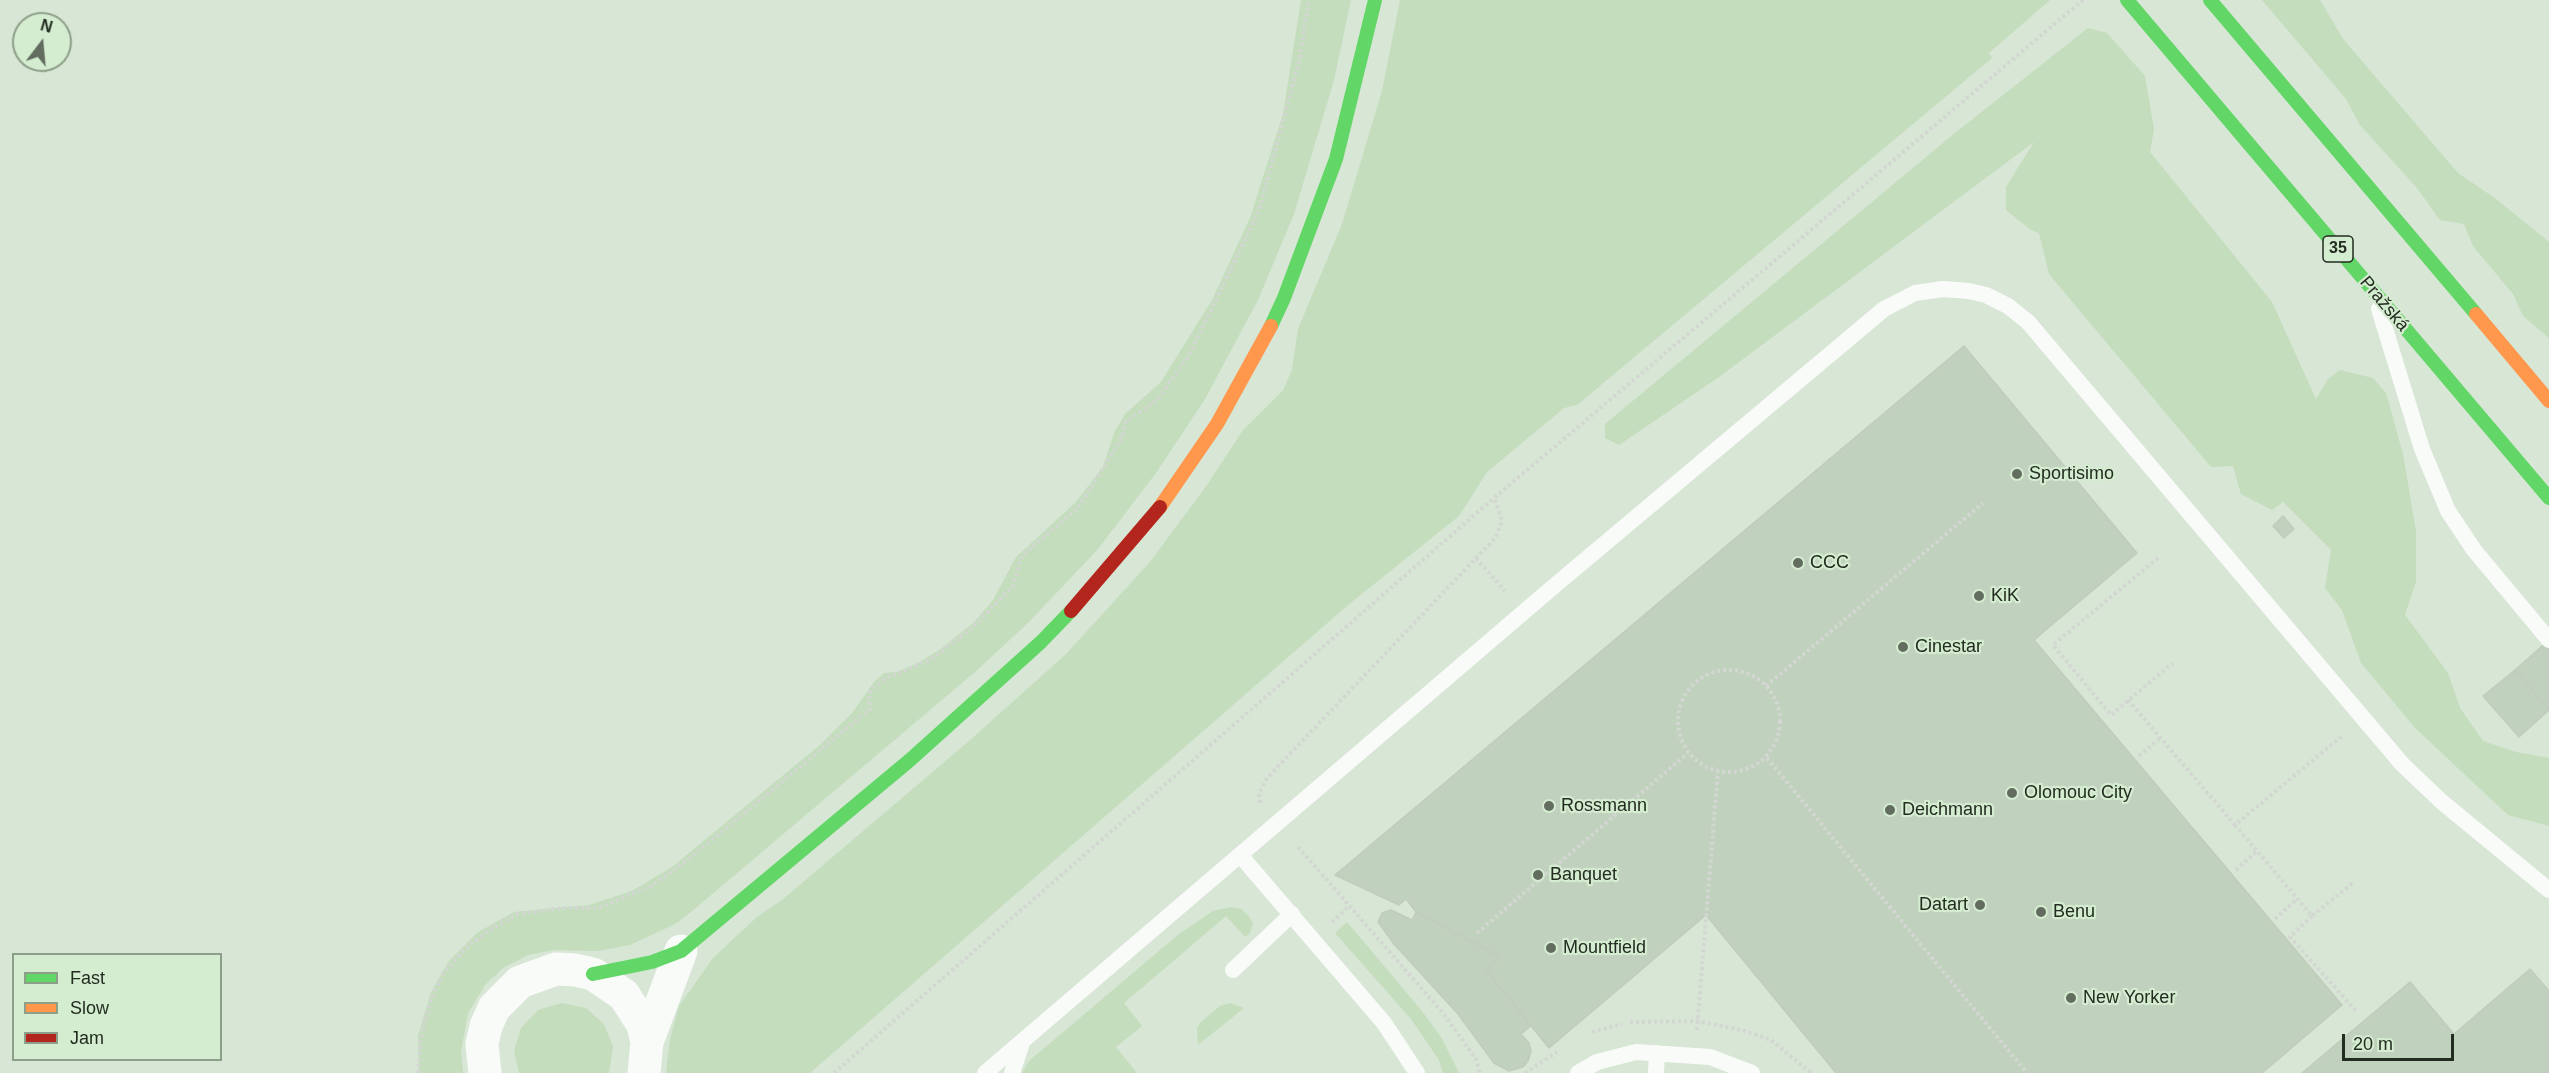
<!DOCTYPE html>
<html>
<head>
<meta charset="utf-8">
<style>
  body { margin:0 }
  #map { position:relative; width:2549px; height:1073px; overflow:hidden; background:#d8e6d5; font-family:Helvetica,sans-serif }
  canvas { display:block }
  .legend { position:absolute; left:12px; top:953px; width:210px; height:108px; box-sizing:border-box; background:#d4eccf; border:2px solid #8d9f89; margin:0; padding:8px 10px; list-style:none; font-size:18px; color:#232c21 }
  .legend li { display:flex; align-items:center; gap:12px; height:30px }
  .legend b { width:30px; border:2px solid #8d9f89 }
  .north { position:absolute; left:12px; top:12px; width:60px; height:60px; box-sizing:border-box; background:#d4eccf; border:2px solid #8d9f89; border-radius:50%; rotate:16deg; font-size:16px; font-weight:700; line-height:24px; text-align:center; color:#232c21 }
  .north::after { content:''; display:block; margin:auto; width:21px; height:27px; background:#626d60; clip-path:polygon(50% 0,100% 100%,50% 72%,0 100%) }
  .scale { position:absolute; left:2342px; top:1034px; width:112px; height:27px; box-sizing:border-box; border:3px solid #232c21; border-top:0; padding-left:8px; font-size:18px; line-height:21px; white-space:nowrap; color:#232c21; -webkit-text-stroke:4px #d4eccf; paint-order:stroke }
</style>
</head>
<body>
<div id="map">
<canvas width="2549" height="1073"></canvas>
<ul class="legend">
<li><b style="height:8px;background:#63d668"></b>Fast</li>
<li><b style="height:8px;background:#ff974d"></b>Slow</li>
<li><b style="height:8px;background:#b3261e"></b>Jam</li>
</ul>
<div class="north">N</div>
<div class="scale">20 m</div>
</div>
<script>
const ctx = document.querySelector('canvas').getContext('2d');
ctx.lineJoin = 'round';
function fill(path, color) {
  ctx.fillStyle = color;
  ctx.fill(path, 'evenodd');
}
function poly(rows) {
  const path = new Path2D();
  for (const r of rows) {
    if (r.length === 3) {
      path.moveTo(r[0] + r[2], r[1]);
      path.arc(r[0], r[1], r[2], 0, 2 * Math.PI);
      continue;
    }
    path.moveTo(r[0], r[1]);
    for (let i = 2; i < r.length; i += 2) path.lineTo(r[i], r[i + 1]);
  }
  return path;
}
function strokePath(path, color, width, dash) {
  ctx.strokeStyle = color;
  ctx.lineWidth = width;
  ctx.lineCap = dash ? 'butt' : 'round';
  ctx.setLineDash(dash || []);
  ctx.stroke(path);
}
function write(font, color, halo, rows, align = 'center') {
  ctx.font = font + ' Helvetica,sans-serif';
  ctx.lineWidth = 4.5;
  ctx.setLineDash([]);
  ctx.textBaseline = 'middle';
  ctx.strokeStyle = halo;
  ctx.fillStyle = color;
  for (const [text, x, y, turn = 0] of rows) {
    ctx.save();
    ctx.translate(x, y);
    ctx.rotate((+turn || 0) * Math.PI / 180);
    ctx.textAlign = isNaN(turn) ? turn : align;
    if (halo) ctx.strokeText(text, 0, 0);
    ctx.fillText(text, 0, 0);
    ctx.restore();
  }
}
fill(poly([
  [1301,0,1351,0,1334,80,1294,214,1258,300,1205,399,1156,473,1098,549,1029,622,975,672,691,912,675,924,630,945,598,951,554,950,528,955,503,968,485,985,468,1013,461,1052,463,1073,419,1073,418,1036,431,992,449,961,477,933,514,912,589,905,632,891,672,867,820,745,852,713,874,682,884,673,897,672,918,663,942,648,974,622,993,600,1016,557,1075,503,1103,467,1114,433,1125,414,1161,382,1212,300,1250,218,1283,114],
  [1400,0,2050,0,1989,53,1992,58,1577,405,1564,408,1487,472,1459,516,1348,605,810,1073,666,1073,670,1039,679,1006,713,958,757,917,782,900,969,741,1066,654,1150,562,1207,485,1243,430,1283,390,1292,370,1298,329,1342,224,1382,91],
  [2262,0,2320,0,2343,39,2458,173,2496,199,2549,242,2549,338,2523,316,2513,294,2473,246,2464,224,2440,220,2417,188,2360,125,2346,99],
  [2088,28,2107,33,2145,76,2154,129,2150,152,2272,302,2316,399,2328,379,2340,370,2373,378,2386,393,2403,454,2416,531,2416,582,2405,615,2448,673,2460,708,2483,741,2516,752,2549,758,2549,826,2508,815,2415,728,2361,663,2342,610,2325,588,2331,550,2283,502,2272,510,2241,494,2233,466,2211,467,2049,274,2039,233,2031,230,2006,210,2006,187,2034,142,1719,377,1619,445,1605,438,1605,424,1955,133],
  [1231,907,1241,909,1248,915,1253,923,1250,933,1245,937,1226,916,1124,1003,1142,1026,1116,1047,1137,1073,1022,1073,1029,1061,1179,934,1213,911],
  [1347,922,1421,1010,1441,1037,1459,1073,1443,1073,1439,1060,1411,1019,1335,933],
  [562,1003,586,1008,604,1024,613,1047,609,1073,519,1073,514,1051,521,1028,538,1010],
  [1230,1003,1244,1008,1198,1045,1197,1028,1201,1022,1220,1006]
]), '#c3ddbd');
const building = poly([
  [1964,346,2137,553,2034,640,2342,1005,2262,1073,1836,1073,1706,915,1549,1048,1486,970,1501,957,1416,912,1406,899,1399,905,1335,875,1964,346],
  [2283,516,2294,529,2284,538,2273,526,2283,516],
  [2549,640,2549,710,2515,670,2549,640],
  [2515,670,2549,710,2519,737,2483,696,2515,670],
  [1391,910,1412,920,1416,912,1501,957,1486,970,1531,1026,1521,1034,1529,1043,1531,1051,1528,1061,1523,1067,1509,1071,1494,1063,1458,1014,1394,944,1378,922,1382,913,1391,910],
  [2530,969,2549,991,2549,1073,2302,1073,2410,982,2454,1034,2530,969]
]);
fill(building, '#c0d1bd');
strokePath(building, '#c1ccbe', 1.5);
strokePath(poly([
  [1476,558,1505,591],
  [2158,558,2053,645,2111,715,2173,663],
  [1729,721,51],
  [1766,686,1983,503],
  [2128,700,2235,825,2342,736],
  [2139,756,2160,738],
  [1767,758,2027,1073],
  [1260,803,1259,793,1267,778,1496,537,1502,520,1494,498],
  [2235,825,2312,916,2354,882],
  [1298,847,1443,1013,1476,1059,1480,1073],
  [2236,870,2257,851],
  [2312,916,2290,937,2357,1012],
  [2275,919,2297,899],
  [1332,922,1349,906],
  [1477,933,1688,753],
  [1630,1022,1698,1021,1745,1031,1771,1040,1811,1073],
  [1697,1030,1718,771],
  [1592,1032,1622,1024],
  [418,1073,421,1038,430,1001,442,975,465,949,489,930,518,914,562,908,598,908,650,887,690,858,870,709,869,693,877,685,886,678,930,660,972,628,1013,586,1022,555,1078,508,1122,438,1126,422,1157,400,1188,357,1259,211,1299,61,1309,0],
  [834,1073,1494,498,2083,0],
  [1525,1073,1557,1052]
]), '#d3d7d2', 4, [3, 3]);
strokePath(poly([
  [2379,309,2422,449,2448,511,2474,550,2549,640],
  [1240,855,1384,1023,1417,1073],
  [1233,970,1292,914],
  [985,1073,1553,587,1884,309,1915,293,1943,289,1969,291,1986,295,2008,306,2028,322,2402,764,2442,802,2549,890],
  [1012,1073,1022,1043],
  [1578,1073,1597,1062,1636,1052,1710,1057,1752,1073],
  [1656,1073,1657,1053]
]), '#f9fbf9', 16);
strokePath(poly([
  [647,1042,681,951],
  [485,1073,482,1044,486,1026,494,1008,520,982,556,969,575,970,593,974,624,995,643,1025,647,1042,644,1073]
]), '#f9fbf9', 33);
strokePath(poly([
  [2127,0,2549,498],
  [2210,0,2476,314],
  [1271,326,1284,298,1336,159,1375,0],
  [593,974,652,962,681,951,910,760,1041,642,1071,611]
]), '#63d668', 14);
strokePath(poly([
  [2476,314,2549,401],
  [1160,507,1217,424,1271,326]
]), '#ff974d', 14);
strokePath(poly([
  [1071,611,1160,507]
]), '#b3261e', 14);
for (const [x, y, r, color] of [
  [2017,474,6,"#626d60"],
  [1798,563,6,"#626d60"],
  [1979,596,6,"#626d60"],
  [1903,647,6,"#626d60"],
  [2012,793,6,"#626d60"],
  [1549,806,6,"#626d60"],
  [1890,810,6,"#626d60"],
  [1538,875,6,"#626d60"],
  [1980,905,6,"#626d60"],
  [2041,912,6,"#626d60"],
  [1551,948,6,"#626d60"],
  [2071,998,6,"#626d60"]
]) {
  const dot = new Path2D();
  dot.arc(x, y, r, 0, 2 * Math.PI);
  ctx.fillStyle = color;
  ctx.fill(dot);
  strokePath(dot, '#d4eccf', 2);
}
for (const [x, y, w] of [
  [2338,249,30]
]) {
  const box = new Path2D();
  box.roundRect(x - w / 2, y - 13, w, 26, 4.5);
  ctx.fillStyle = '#d4eccf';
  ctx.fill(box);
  strokePath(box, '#232c21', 1.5);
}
write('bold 16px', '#232c21', null, [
  ["35",2338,249]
]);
write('18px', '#232c21', '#d4eccf', [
  ["Pražská",2384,304,50]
]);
write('18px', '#232c21', '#d4eccf', [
  ["Sportisimo",2029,474],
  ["CCC",1810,563],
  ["KiK",1991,596],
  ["Cinestar",1915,647],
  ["Olomouc City",2024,793],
  ["Rossmann",1561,806],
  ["Deichmann",1902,810],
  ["Banquet",1550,875],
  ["Datart",1968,905,"right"],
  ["Benu",2053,912],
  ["Mountfield",1563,948],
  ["New Yorker",2083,998]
], 'left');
</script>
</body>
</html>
